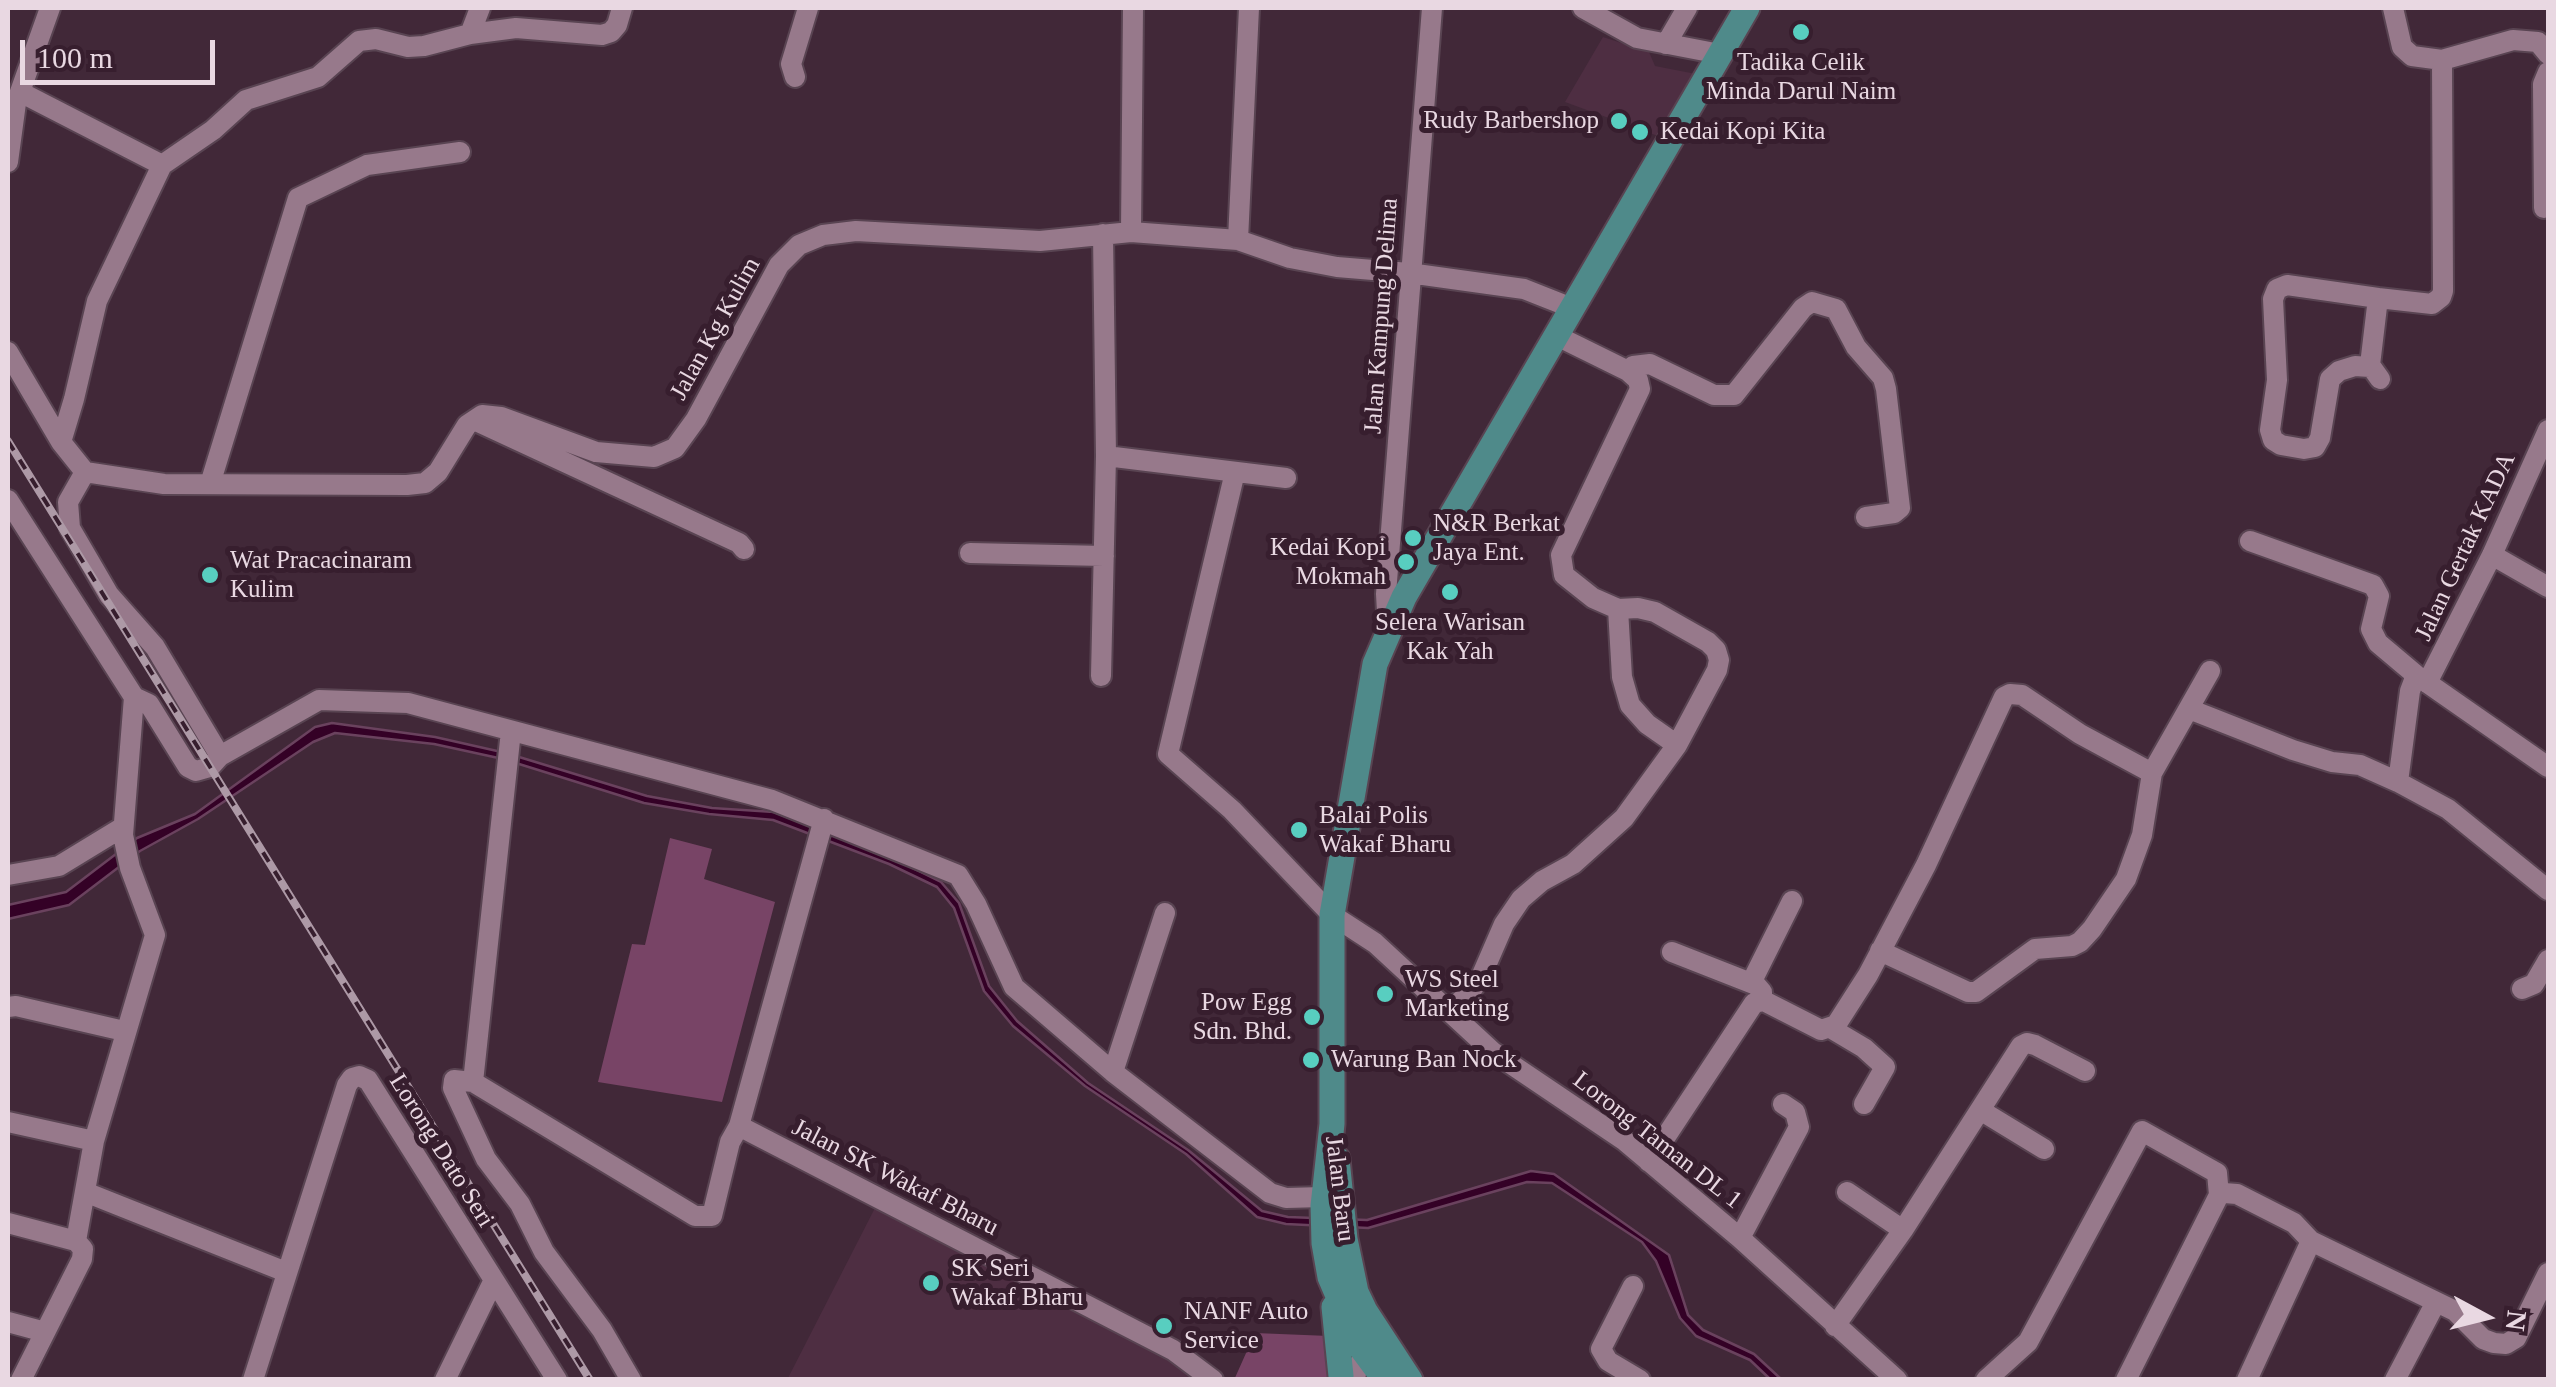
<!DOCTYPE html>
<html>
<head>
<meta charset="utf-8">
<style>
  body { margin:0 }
  #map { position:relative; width:2556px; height:1387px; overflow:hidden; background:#412838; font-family:"Times New Roman",serif }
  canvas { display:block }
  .frame { position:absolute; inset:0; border:10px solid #e9d8e2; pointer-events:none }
  .north { position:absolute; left:2436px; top:1267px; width:100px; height:100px; -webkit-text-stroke:8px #371e2e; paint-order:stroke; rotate:97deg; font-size:28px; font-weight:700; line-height:40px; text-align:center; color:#e9d8e2 }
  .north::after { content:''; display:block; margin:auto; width:35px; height:45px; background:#e9d8e2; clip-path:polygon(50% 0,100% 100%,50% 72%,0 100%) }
  .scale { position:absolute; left:20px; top:40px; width:195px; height:45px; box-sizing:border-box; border:5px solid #e9d8e2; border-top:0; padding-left:12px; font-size:30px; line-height:35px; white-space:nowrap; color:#e9d8e2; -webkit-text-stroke:8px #371e2e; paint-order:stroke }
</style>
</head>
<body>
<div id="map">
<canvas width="2556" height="1387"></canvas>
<div class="frame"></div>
<div class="north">N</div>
<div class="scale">100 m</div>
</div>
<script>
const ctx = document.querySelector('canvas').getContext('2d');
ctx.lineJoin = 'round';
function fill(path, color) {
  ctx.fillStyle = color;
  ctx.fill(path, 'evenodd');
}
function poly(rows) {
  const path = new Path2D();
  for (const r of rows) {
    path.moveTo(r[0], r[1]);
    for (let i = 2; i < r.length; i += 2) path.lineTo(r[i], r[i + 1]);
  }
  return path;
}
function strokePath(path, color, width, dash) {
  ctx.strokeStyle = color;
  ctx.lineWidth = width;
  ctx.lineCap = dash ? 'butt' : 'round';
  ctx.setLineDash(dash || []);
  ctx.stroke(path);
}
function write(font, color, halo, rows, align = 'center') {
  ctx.font = font + ' "Times New Roman",serif';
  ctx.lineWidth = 10;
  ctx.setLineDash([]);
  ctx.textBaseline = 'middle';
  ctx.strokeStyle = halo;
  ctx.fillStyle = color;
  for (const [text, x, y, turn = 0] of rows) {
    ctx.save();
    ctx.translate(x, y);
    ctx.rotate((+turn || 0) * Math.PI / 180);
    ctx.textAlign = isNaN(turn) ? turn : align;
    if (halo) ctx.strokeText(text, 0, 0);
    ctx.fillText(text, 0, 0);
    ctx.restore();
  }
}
fill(poly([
  [1603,37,1649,52,1655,66,1696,74,1658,136,1565,102],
  [876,1206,1174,1361,1194,1379,787,1380]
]), '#4e2e42');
fill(poly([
  [670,838,712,849,704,879,775,902,722,1102,598,1082,632,944,645,945],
  [1255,1333,1329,1336,1332,1379,1234,1380]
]), '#784466');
const water = poly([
  [332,723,435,737,506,753,647,796,712,808,774,812,892,858,941,882,959,903,989,986,1017,1021,1088,1083,1188,1150,1262,1211,1288,1217,1367,1220,1531,1171,1554,1174,1669,1255,1688,1315,1703,1330,1754,1354,1781,1379,1770,1379,1750,1360,1696,1336,1680,1318,1656,1261,1642,1242,1552,1183,1527,1182,1368,1228,1286,1224,1257,1217,1186,1154,1085,1086,1013,1026,984,991,954,908,937,887,889,864,773,820,709,814,644,803,503,759,434,744,335,733,313,742,198,819,140,851,69,905,8,919,8,905,66,892,137,838,195,814,315,727,332,723]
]);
fill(water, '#340126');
strokePath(water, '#6a425e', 2.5);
const minor = poly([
  [1583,8,1637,38,1720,54],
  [2393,8,2402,47,2412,56,2442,60,2513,40,2538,42,2548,54],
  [470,34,480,8],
  [1666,44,1687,8],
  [795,77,791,64,808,8],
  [20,92,162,165],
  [8,162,16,103,50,8],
  [2544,208,2543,84,2548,72],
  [1131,232,1133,8],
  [1238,240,1249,8],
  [8,352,61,442,85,472,164,484,407,485,425,483,438,472,467,425,482,415,501,417,596,452,654,457,675,448,696,419,779,265,799,245,823,235,856,231,1040,241,1131,232,1238,240,1290,258,1337,267,1409,273,1524,289,1572,308],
  [2370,367,2355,366,2339,371,2330,379,2320,438,2315,447,2304,449,2281,445,2273,440,2270,430,2277,380,2273,299,2277,289,2287,285,2378,298],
  [1628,371,1633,366,1650,364,1714,395,1734,395,1803,308,1812,302,1836,309,1856,347,1883,378,1886,389,1900,508,1894,513,1866,517],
  [2380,379,2370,365,2378,298,2432,304,2441,297,2443,291,2442,60],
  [476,421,739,543,744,549],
  [61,442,74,399,97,301,162,165,213,130,246,100,318,77,359,41,376,39,408,47,424,46,470,34,516,28,602,35,611,32,617,25,622,8],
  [1106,456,1286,478],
  [85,472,68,502,70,528,109,595,155,647,220,756],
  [1235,472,1168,754,1232,810,1332,915,1375,943,1493,1052,1625,1141,1740,1238,1897,1380],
  [210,484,298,198,367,165,460,152],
  [8,500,134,697,123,835,130,868,155,935,94,1141,76,1241],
  [2250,541,2373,585,2379,596,2371,629,2378,643,2416,675,2548,767],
  [970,553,1104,556],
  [2492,555,2548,587],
  [1618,609,1622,677,1630,705,1647,724,1677,745],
  [1388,629,1386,594,1432,8],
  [1101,676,1106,456,1103,234],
  [2427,683,2492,555,2548,430],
  [134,697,149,704,188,767,196,771,210,767,220,756,319,700,408,703,772,800,958,875,976,904,1014,987,1113,1072,1270,1193,1286,1198,1323,1197],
  [2189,709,2293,750,2332,762,2360,765,2398,782,2448,809,2548,890],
  [2398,782,2410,691,2416,675],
  [8,875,59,866,123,827],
  [1880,951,1968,992,1976,992,2035,949,2072,946,2080,942,2092,929,2126,879,2142,835,2152,773,2210,671],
  [1672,952,1756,985,1762,992,1762,1001],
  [1751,983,1792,901],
  [2522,989,2534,984,2548,960],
  [8,1007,16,1006,124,1031],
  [1449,1010,1467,996,1481,977,1504,924,1521,899,1542,881,1573,864,1624,818,1677,745,1717,670,1719,660,1716,650,1708,642,1655,612,1638,608,1618,609,1593,598,1564,575,1561,555,1640,389,1638,380,1628,371,1555,335],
  [1832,1029,1864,1048,1885,1067,1864,1104],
  [1113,1072,1165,913],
  [473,1082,511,731],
  [1980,1110,2044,1149],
  [8,1122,94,1141],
  [739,1126,1173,1350,1213,1380],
  [1649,1162,1754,1003,1764,1001,1821,1030,1836,1025,1868,975,1926,865,2004,697,2010,694,2022,695,2080,734,2152,773],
  [85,1192,286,1272],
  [1847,1192,1903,1230],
  [8,1223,76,1241,83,1249,82,1259,21,1380],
  [1740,1238,1799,1127,1795,1112,1783,1104],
  [1633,1286,1601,1349,1608,1361,1640,1380],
  [8,1322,45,1332],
  [1835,1326,1903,1230,2021,1046,2027,1043,2035,1045,2085,1071],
  [253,1380,347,1085,352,1078,359,1076,368,1080,557,1380],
  [445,1380,493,1282],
  [631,1380,602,1330,544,1252,520,1204,486,1159,453,1088,454,1080,473,1082,695,1216,712,1216,730,1142,739,1126,824,819],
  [1354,1380,1359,1364,1367,1357],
  [1986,1380,2028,1342,2142,1131,2217,1173,2219,1195],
  [2126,1380,2219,1195,2224,1193,2237,1194,2294,1223,2311,1241,2455,1311,2483,1339,2494,1343,2506,1344,2516,1338,2548,1273],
  [2247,1380,2311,1241],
  [2395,1380,2436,1302]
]);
const major = poly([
  [1337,1159,1345,1239,1356,1292,1365,1311,1410,1380],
  [1334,1307,1341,1376],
  [1385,1380,1359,1345,1330,1277,1324,1243,1323,1206,1332,1124,1332,915,1375,664,1404,597,1747,8]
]);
strokePath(minor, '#594452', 24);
strokePath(major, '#594452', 29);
strokePath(minor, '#97798b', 20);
strokePath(major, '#4f8a8a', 25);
const rail = poly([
  [8,441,590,1380]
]);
strokePath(rail, '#ad99a6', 8);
strokePath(rail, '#371e2e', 4, [11]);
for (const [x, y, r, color] of [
  [1801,32,10,"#58cec0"],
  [1619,121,10,"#58cec0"],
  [1640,132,10,"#58cec0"],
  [1413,538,10,"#58cec0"],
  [1406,562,10,"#58cec0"],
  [210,575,10,"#58cec0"],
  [1450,592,10,"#58cec0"],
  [1299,830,10,"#58cec0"],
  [1385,994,10,"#58cec0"],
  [1312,1017,10,"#58cec0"],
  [1311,1060,10,"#58cec0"],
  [931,1283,10,"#58cec0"],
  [1164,1326,10,"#58cec0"]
]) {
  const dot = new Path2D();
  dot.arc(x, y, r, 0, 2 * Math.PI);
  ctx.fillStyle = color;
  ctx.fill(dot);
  strokePath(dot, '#371e2e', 4);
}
write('25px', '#e9d8e2', '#371e2e', [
  ["Tadika Celik",1801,63,"center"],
  ["Minda Darul Naim",1801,92,"center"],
  ["Rudy Barbershop",1599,121,"right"],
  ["Kedai Kopi Kita",1660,132],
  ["N&R Berkat",1433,524],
  ["Jaya Ent.",1433,553],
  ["Kedai Kopi",1386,548,"right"],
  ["Mokmah",1386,577,"right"],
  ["Wat Pracacinaram",230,561],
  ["Kulim",230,590],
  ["Selera Warisan",1450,623,"center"],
  ["Kak Yah",1450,652,"center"],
  ["Balai Polis",1319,816],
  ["Wakaf Bharu",1319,845],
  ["WS Steel",1405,980],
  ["Marketing",1405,1009],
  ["Pow Egg",1292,1003,"right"],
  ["Sdn. Bhd.",1292,1032,"right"],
  ["Warung Ban Nock",1331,1060],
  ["SK Seri",951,1269],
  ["Wakaf Bharu",951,1298],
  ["NANF Auto",1184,1312],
  ["Service",1184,1341]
], 'left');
write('25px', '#e9d8e2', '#371e2e', [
  ["Jalan Kampung Delima",1382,316,-86],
  ["Jalan Kg Kulim",716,329,-61],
  ["Jalan Gertak KADA",2466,547,-65],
  ["Lorong Taman DL 1",1657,1141,38],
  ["Lorong Dato Seri",441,1151,58],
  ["Jalan SK Wakaf Bharu",895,1178,27],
  ["Jalan Baru",1339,1189,83]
]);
</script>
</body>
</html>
